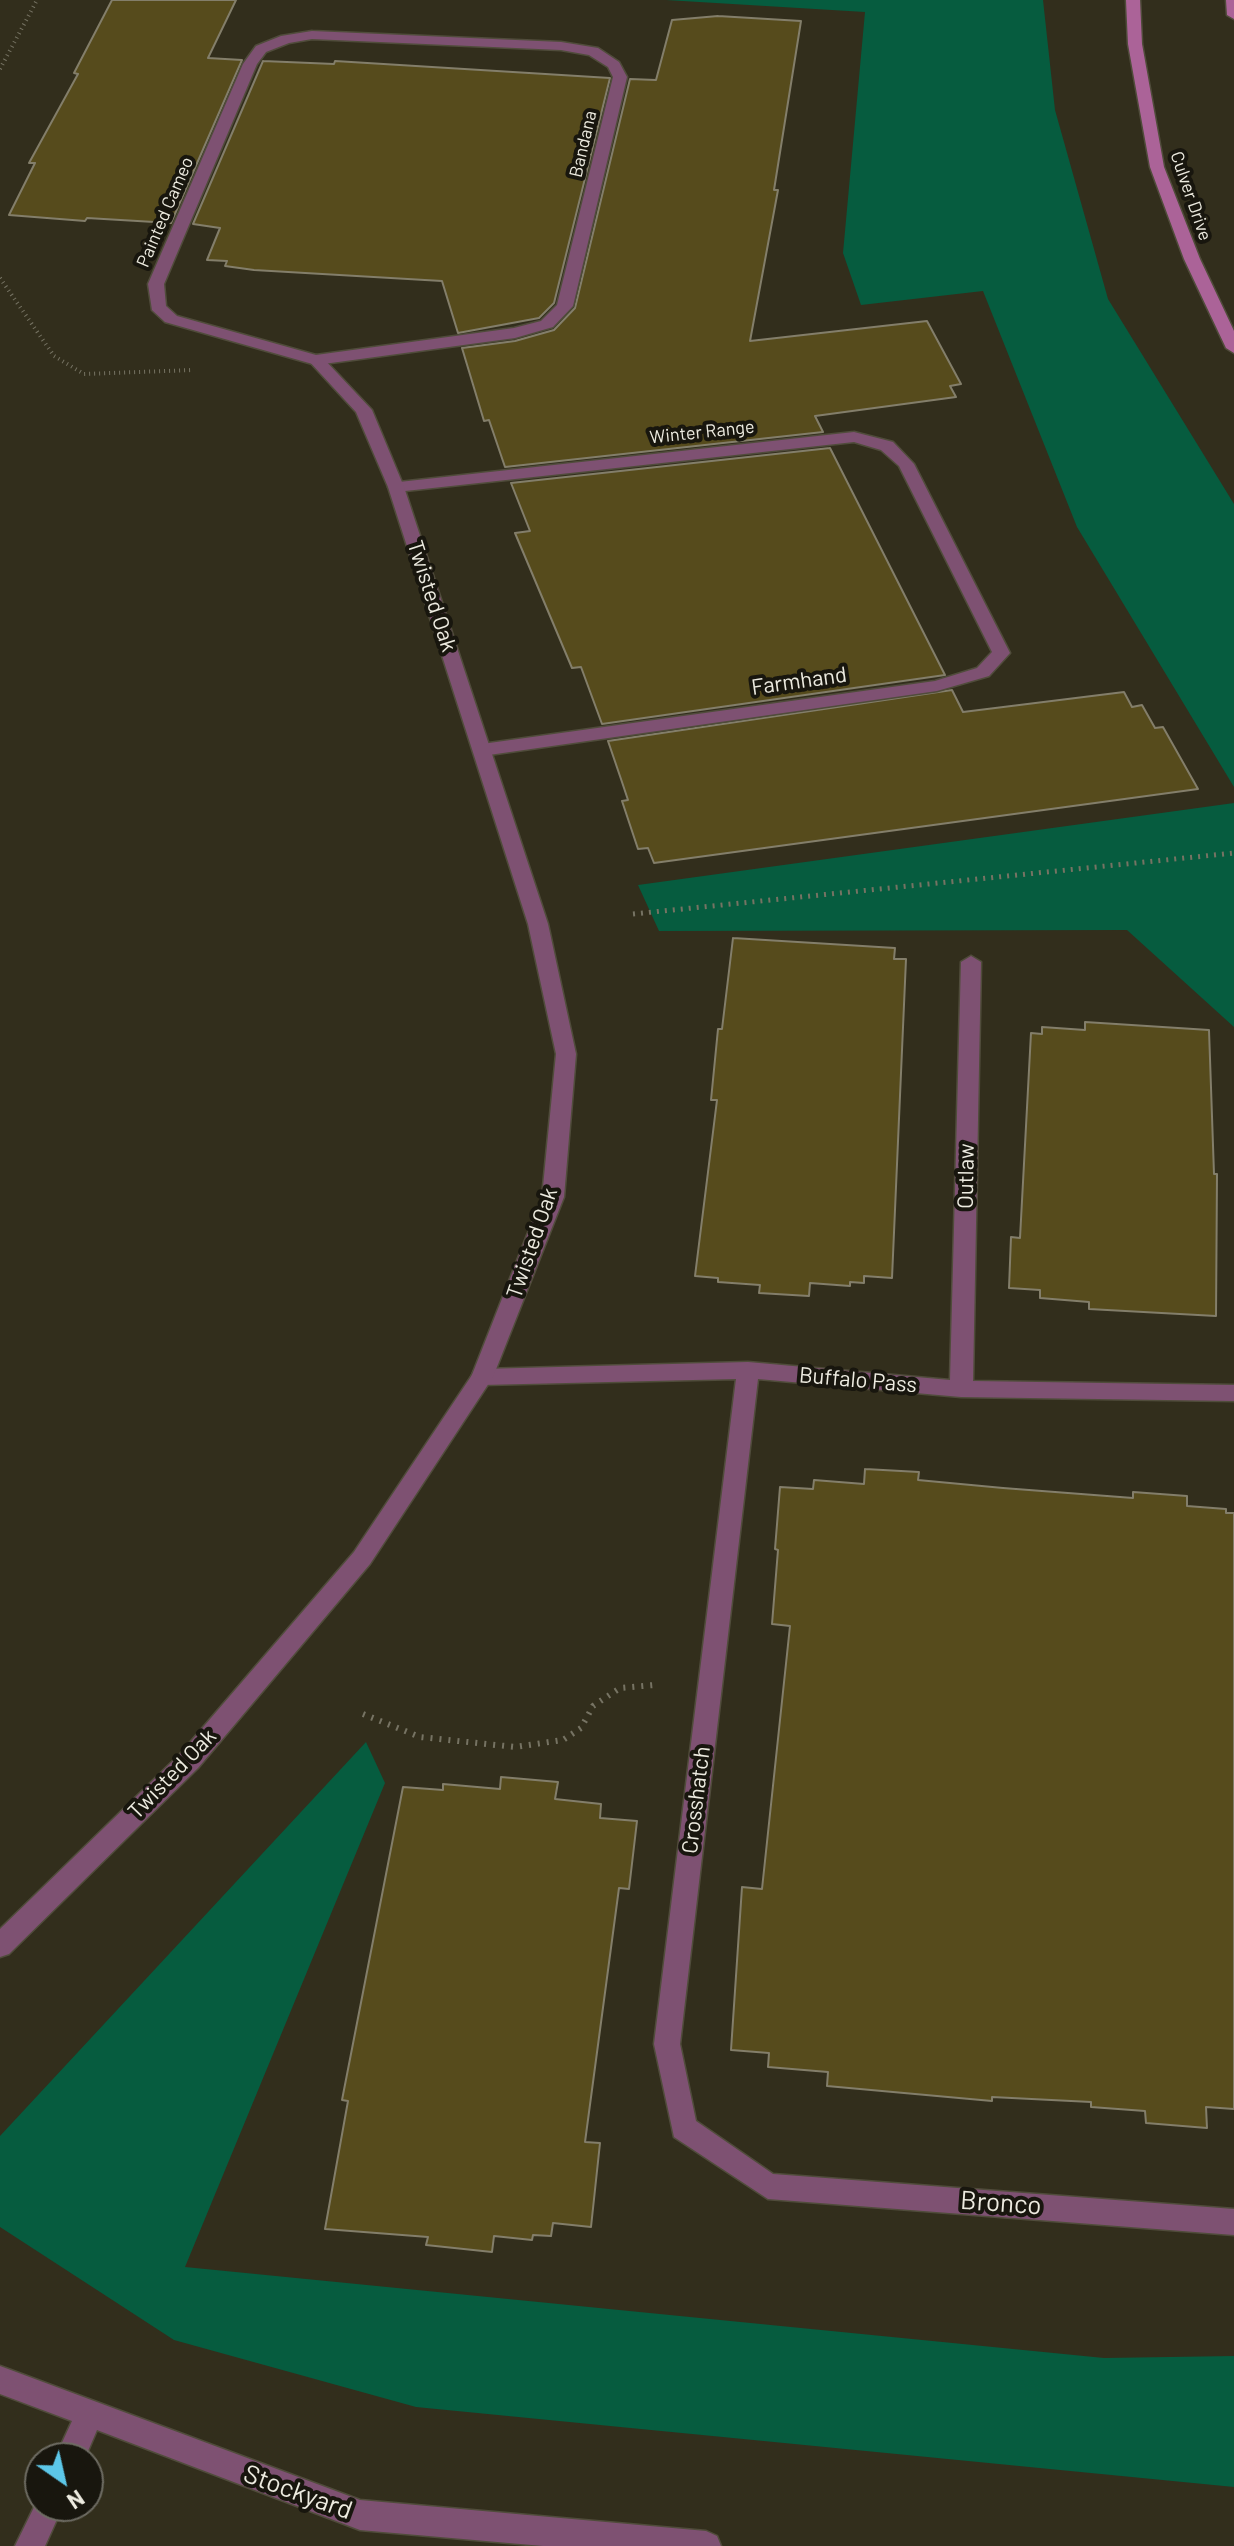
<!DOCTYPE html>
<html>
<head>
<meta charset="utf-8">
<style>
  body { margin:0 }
  #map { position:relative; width:1234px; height:2546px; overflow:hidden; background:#322e1c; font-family:Barlow,sans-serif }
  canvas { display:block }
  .north { position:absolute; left:24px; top:2442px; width:80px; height:80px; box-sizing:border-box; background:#18160e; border:2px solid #6d6b62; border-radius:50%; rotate:146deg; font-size:22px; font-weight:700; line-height:32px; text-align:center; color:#edebe0 }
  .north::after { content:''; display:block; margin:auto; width:28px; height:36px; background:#5cc7e8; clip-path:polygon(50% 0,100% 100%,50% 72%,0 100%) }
</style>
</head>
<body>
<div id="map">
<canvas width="1234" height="2546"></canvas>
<div class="north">N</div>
</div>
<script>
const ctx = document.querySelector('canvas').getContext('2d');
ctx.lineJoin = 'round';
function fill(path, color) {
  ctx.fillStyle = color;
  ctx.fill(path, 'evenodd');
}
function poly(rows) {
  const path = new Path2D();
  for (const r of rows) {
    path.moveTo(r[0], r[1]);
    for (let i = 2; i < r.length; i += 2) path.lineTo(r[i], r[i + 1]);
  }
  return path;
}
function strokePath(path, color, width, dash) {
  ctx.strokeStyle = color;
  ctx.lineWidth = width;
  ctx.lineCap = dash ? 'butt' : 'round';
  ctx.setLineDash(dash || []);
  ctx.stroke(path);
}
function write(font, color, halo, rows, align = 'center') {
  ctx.font = font + ' Barlow,sans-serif';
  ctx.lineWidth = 8;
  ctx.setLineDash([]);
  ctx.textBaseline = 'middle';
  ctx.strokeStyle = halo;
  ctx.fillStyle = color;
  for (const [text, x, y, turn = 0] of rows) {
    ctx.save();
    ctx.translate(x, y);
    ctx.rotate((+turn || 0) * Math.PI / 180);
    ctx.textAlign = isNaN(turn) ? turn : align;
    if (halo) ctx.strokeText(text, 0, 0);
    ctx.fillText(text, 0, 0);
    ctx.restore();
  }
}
fill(poly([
  [666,0,1043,0,1055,110,1108,299,1234,504,1234,787,1077,527,983,291,861,305,843,253,865,12],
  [1234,803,1234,1027,1127,930,659,931,638,885],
  [366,1742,385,1783,185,2267,1104,2358,1234,2356,1234,2487,416,2407,174,2340,0,2227,0,2136]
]), '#065c3f');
const building = poly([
  [112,0,236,0,208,58,242,60,171,223,87,218,85,221,9,215,35,163,29,163,78,74,74,73,112,0],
  [718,16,801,21,774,190,778,190,750,341,927,321,961,384,950,386,956,397,815,416,823,432,505,467,489,420,484,421,462,348,515,341,554,330,575,308,630,79,656,80,672,20,718,16],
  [263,61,334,64,335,61,610,78,554,303,539,318,458,333,442,281,254,270,225,266,227,261,207,260,220,228,193,224,263,61],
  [830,448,945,675,602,724,581,667,572,668,515,533,530,531,511,483,830,448],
  [952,690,963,712,1124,692,1132,707,1142,705,1155,728,1163,727,1198,789,654,863,648,848,638,849,622,801,628,800,622,782,608,741,952,690],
  [733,938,895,948,894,959,906,959,892,1278,864,1276,864,1283,850,1282,850,1286,810,1283,809,1296,759,1293,760,1285,718,1282,718,1278,695,1276,717,1100,711,1100,718,1029,722,1029,733,938],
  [1085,1022,1209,1030,1214,1174,1217,1174,1216,1316,1089,1309,1089,1302,1040,1298,1040,1290,1009,1288,1011,1237,1020,1238,1031,1033,1042,1034,1042,1027,1085,1030,1085,1022],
  [865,1469,919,1472,918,1480,1003,1488,1133,1498,1133,1492,1187,1496,1187,1506,1226,1509,1226,1513,1234,1513,1234,2109,1206,2107,1207,2128,1146,2123,1145,2111,1091,2107,1091,2102,992,2097,992,2101,827,2086,828,2072,768,2067,769,2053,731,2050,742,1887,762,1889,790,1626,772,1624,778,1550,775,1549,780,1487,813,1489,814,1480,864,1484,865,1469],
  [501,1777,558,1782,555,1799,601,1804,600,1818,637,1821,629,1889,619,1888,585,2142,600,2143,591,2227,553,2223,551,2236,533,2235,532,2240,494,2236,492,2252,426,2245,428,2237,325,2229,348,2101,342,2100,403,1787,443,1790,443,1784,500,1789,501,1777]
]);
fill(building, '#564b1c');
strokePath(building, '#837e6a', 2);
const minor = poly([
  [312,31,561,42,598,48,619,62,627,77,573,306,553,327,515,338,316,365,165,322,152,310,148,284,243,64,256,46,281,36,312,31],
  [312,39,561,50,589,55,608,67,613,77,557,305,541,321,514,328,316,355,177,316,166,306,164,284,257,64,266,52,289,43,312,39],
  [854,432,893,442,914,464,1010,653,989,676,937,691,482,756,475,754,473,750,475,746,482,744,935,681,977,668,992,652,899,466,881,450,854,442,396,492,388,487,390,483,854,432],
  [971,956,981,962,973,1381,1234,1385,1234,1401,961,1397,758,1379,680,2044,696,2121,773,2174,1234,2209,1234,2235,768,2199,674,2137,654,2044,736,1379,482,1385,474,1383,471,1377,474,1371,482,1369,748,1362,950,1380,961,962,971,956],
  [0,2366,360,2500,706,2531,717,2536,721,2546,543,2546,360,2530,97,2430,85,2458,55,2458,72,2421,0,2394,0,2366],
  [40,2495,40,2506,63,2506,45,2546,15,2546,40,2495]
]);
const tertiary = poly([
  [316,355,322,357,372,410,404,487,548,924,576,1054,564,1197,493,1377,370,1564,198,1768,9,1954,0,1957,0,1929,180,1754,354,1552,472,1375,542,1197,556,1054,528,924,388,487,356,412,308,360,316,355]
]);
const secondary = poly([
  [1126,0,1140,0,1142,44,1164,167,1200,259,1234,331,1234,353,1226,348,1184,259,1150,167,1128,44,1126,0],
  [1226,0,1234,0,1234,19,1227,15,1226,0]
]);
strokePath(minor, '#504c3b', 3);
strokePath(tertiary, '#504c3b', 3);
strokePath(secondary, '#504c3b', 3);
strokePath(poly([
  [0,69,37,0],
  [0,278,54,356,84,374,193,370]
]), '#767363', 4, [1, 4]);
strokePath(poly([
  [633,914,1234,853]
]), '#767363', 5, [2, 6]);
strokePath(poly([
  [363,1714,420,1737,515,1747,563,1740,581,1728,593,1706,620,1688,654,1685]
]), '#767363', 6, [2, 7]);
fill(minor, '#7e5172');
fill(tertiary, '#7e5172');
fill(secondary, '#ab6398');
write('18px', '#edebe0', '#18160e', [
  ["Bandana",583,144,-77],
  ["Culver Drive",1191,196,71],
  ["Painted Cameo",165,212,-67],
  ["Winter Range",702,432,-6]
]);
write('22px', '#edebe0', '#18160e', [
  ["Twisted Oak",432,596,72],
  ["Farmhand",799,681,-8],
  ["Outlaw",966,1176,-89],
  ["Twisted Oak",532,1243,-71],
  ["Buffalo Pass",858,1380,5],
  ["Twisted Oak",172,1774,-46],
  ["Crosshatch",696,1800,-83]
]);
write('26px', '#edebe0', '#18160e', [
  ["Bronco",1001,2203,4],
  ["Stockyard",298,2492,20]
]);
</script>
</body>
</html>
